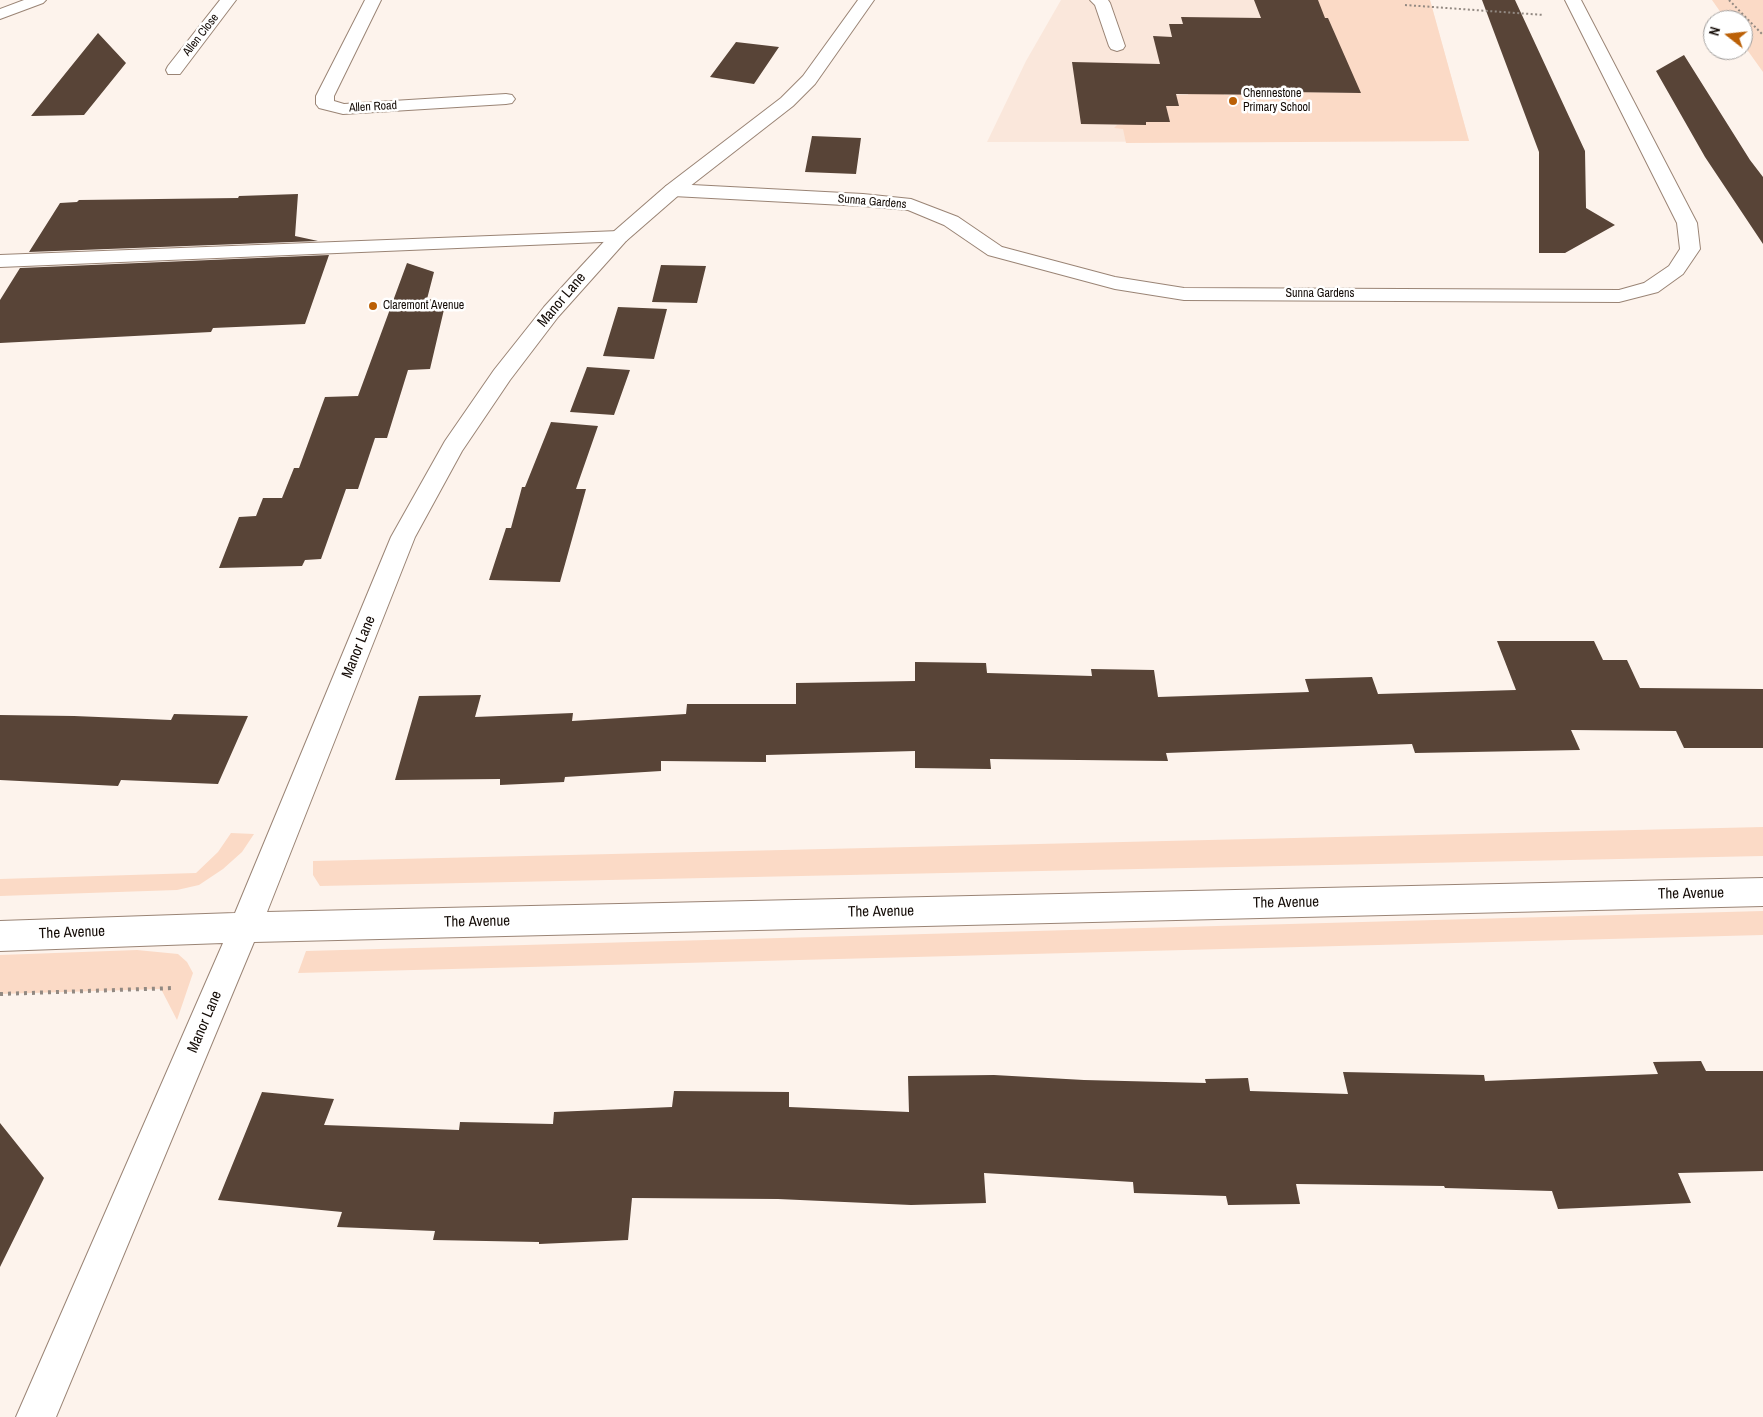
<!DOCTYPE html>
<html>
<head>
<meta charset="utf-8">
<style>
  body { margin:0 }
  #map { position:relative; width:1763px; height:1417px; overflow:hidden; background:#fdf3ec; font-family:"Archivo Narrow",sans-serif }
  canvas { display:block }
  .north { position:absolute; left:1703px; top:10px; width:50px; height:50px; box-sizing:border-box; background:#fff; border:1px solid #a19e9c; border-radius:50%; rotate:286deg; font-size:14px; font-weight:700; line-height:20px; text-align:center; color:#140c07 }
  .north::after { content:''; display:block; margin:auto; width:18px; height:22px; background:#bb6006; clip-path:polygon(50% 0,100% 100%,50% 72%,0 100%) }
</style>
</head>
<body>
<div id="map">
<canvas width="1763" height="1417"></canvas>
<div class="north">N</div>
</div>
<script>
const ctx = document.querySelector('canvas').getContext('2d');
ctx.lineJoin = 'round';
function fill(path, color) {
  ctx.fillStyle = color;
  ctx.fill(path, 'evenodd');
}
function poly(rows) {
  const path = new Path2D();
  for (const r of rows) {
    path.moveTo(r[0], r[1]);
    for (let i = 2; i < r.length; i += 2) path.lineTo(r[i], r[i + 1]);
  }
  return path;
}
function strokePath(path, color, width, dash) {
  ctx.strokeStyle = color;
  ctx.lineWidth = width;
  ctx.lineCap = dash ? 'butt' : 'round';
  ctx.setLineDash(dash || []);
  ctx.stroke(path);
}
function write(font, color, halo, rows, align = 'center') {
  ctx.font = font + ' "Archivo Narrow",sans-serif';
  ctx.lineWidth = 5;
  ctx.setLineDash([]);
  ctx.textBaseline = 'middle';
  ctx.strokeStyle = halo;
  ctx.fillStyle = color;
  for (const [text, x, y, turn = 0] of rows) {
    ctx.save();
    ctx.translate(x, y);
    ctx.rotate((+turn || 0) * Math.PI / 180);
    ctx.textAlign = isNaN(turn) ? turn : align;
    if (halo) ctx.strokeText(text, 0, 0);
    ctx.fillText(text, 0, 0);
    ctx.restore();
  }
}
fill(poly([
  [1061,0,1430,0,1469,141,987,142,1026,61]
]), '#fae7db');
fill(poly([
  [1318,0,1430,0,1469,141,1126,143,1123,129,1114,128,1117,125,1123,125,1123,121,1146,125,1146,122,1170,122,1166,106,1179,106,1176,95,1188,95,1188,91,1223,92,1224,95,1237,95,1237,92,1273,92,1274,95,1287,95,1286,92,1360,93,1328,18,1315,18,1320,6],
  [1712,0,1763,0,1763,72,1743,44,1743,20,1726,20],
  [1763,827,1763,856,320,886,313,875,313,861],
  [231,833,254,834,242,852,223,869,199,885,177,890,0,896,0,879,196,873,218,852],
  [1763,911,1763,935,298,973,306,951],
  [137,950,178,954,187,962,193,973,177,1020,161,989,0,994,0,955]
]), '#fbdac6');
fill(poly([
  [1254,0,1318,0,1325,18,1328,18,1361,93,1286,92,1287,95,1176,94,1179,106,1166,106,1170,122,1146,122,1146,125,1081,124,1072,62,1160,64,1153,36,1172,37,1169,24,1183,24,1181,17,1261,18],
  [1482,0,1515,0,1585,151,1586,208,1615,225,1565,253,1539,253,1539,152],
  [98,33,126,63,84,115,31,116],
  [736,42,779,47,754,84,710,77],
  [1684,55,1750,160,1763,177,1763,244,1705,157,1656,71],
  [812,136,861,138,856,174,805,172],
  [298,194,295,236,318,241,29,252,60,203,77,202,79,200,238,198,239,196],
  [329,255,305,324,213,328,211,332,0,343,0,300,20,268],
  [407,263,434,272,427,299,446,301,430,369,408,370,387,438,375,438,358,489,346,489,321,559,305,560,302,566,219,568,239,517,256,516,263,498,282,498,294,468,299,468,325,397,358,396],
  [661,265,706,266,697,303,652,302],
  [618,307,667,309,654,359,603,356],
  [587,367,630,370,614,415,570,412],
  [551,422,598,426,576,489,586,489,560,582,489,580,506,528,511,528,522,487,525,487],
  [1497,641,1594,641,1603,660,1627,660,1640,688,1763,689,1763,748,1684,748,1676,731,1571,730,1580,750,1415,753,1412,744,1166,753,1168,761,990,759,991,769,915,768,915,751,766,755,766,762,661,761,661,771,565,777,564,782,500,785,500,779,395,780,419,696,481,695,475,717,573,713,572,721,686,714,687,704,796,704,796,683,915,681,915,662,986,663,987,673,1092,676,1091,669,1154,670,1158,697,1309,692,1305,679,1372,677,1378,694,1516,690],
  [174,714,248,716,218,784,121,780,118,786,0,780,0,715,74,716,171,720],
  [1701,1061,1706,1071,1763,1071,1763,1171,1678,1173,1691,1203,1558,1209,1552,1191,1445,1188,1444,1186,1296,1184,1300,1204,1228,1205,1226,1196,1134,1193,1133,1182,984,1173,986,1203,911,1205,778,1199,632,1198,628,1240,539,1244,539,1242,433,1240,435,1231,337,1227,342,1212,218,1200,262,1092,334,1099,324,1125,459,1130,460,1122,553,1124,554,1112,672,1107,674,1091,789,1092,789,1107,909,1112,908,1076,994,1075,1084,1080,1206,1083,1205,1079,1248,1078,1250,1091,1348,1094,1343,1072,1484,1075,1485,1081,1658,1074,1653,1062],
  [0,1123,44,1178,0,1267]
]), '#584437');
const service = poly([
  [1090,0,1108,0,1110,3,1125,46,1123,49,1117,51,1111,49,1109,46,1095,5,1090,0]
]);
const minor = poly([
  [24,0,46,0,43,3,0,19,0,9,24,0],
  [220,0,236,0,180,74,168,74,166,70,168,66,220,0],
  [365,0,381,0,334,96,334,101,344,104,506,94,512,95,515,99,512,103,506,104,343,114,319,108,316,104,316,96,365,0],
  [1565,0,1581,0,1697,223,1700,249,1683,274,1658,292,1619,302,1184,300,1115,289,988,255,944,225,908,210,863,206,673,196,666,194,664,190,666,186,673,184,863,194,911,199,958,217,1002,247,1115,277,1184,288,1619,290,1644,283,1669,266,1680,249,1677,223,1565,0],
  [619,231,626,233,629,237,626,241,0,267,0,255,619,231]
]);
const tertiary = poly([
  [858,0,874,0,815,84,793,106,680,194,626,241,558,317,510,380,462,451,415,537,267,912,1763,878,1763,906,254,942,56,1417,16,1417,223,943,0,951,0,921,235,913,391,537,445,441,494,370,544,307,573,275,612,233,666,186,781,98,803,76,858,0]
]);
strokePath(service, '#9a8475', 2);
strokePath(minor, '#9a8475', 2);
strokePath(tertiary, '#9a8475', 2);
strokePath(poly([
  [1729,0,1763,35],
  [1405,5,1544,15]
]), '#928982', 2, [2, 2.5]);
strokePath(poly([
  [0,994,174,988]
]), '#928982', 4, [3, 5]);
fill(service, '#fff');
fill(minor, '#fff');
fill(tertiary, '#fff');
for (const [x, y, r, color] of [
  [1233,101,5,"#bb6006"],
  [373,306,5,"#bb6006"]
]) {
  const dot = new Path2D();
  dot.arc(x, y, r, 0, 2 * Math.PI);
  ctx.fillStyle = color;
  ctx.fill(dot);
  strokePath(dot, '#fff', 2);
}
write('12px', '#140c07', '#fff', [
  ["Allen Close",201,35,-52],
  ["Allen Road",373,107,-3],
  ["Sunna Gardens",872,202,5],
  ["Sunna Gardens",1320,294]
]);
write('12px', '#140c07', '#fff', [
  ["Chennestone",1243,94],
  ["Primary School",1243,108],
  ["Claremont Avenue",383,306]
], 'left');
write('15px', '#140c07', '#fff', [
  ["Manor Lane",562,300,-50],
  ["Manor Lane",359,647,-68],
  ["The Avenue",1691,894,-1],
  ["The Avenue",1286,903,-1],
  ["The Avenue",881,912,-1],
  ["The Avenue",477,922,-1],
  ["The Avenue",72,933,-2],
  ["Manor Lane",205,1022,-67]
]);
</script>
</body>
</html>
